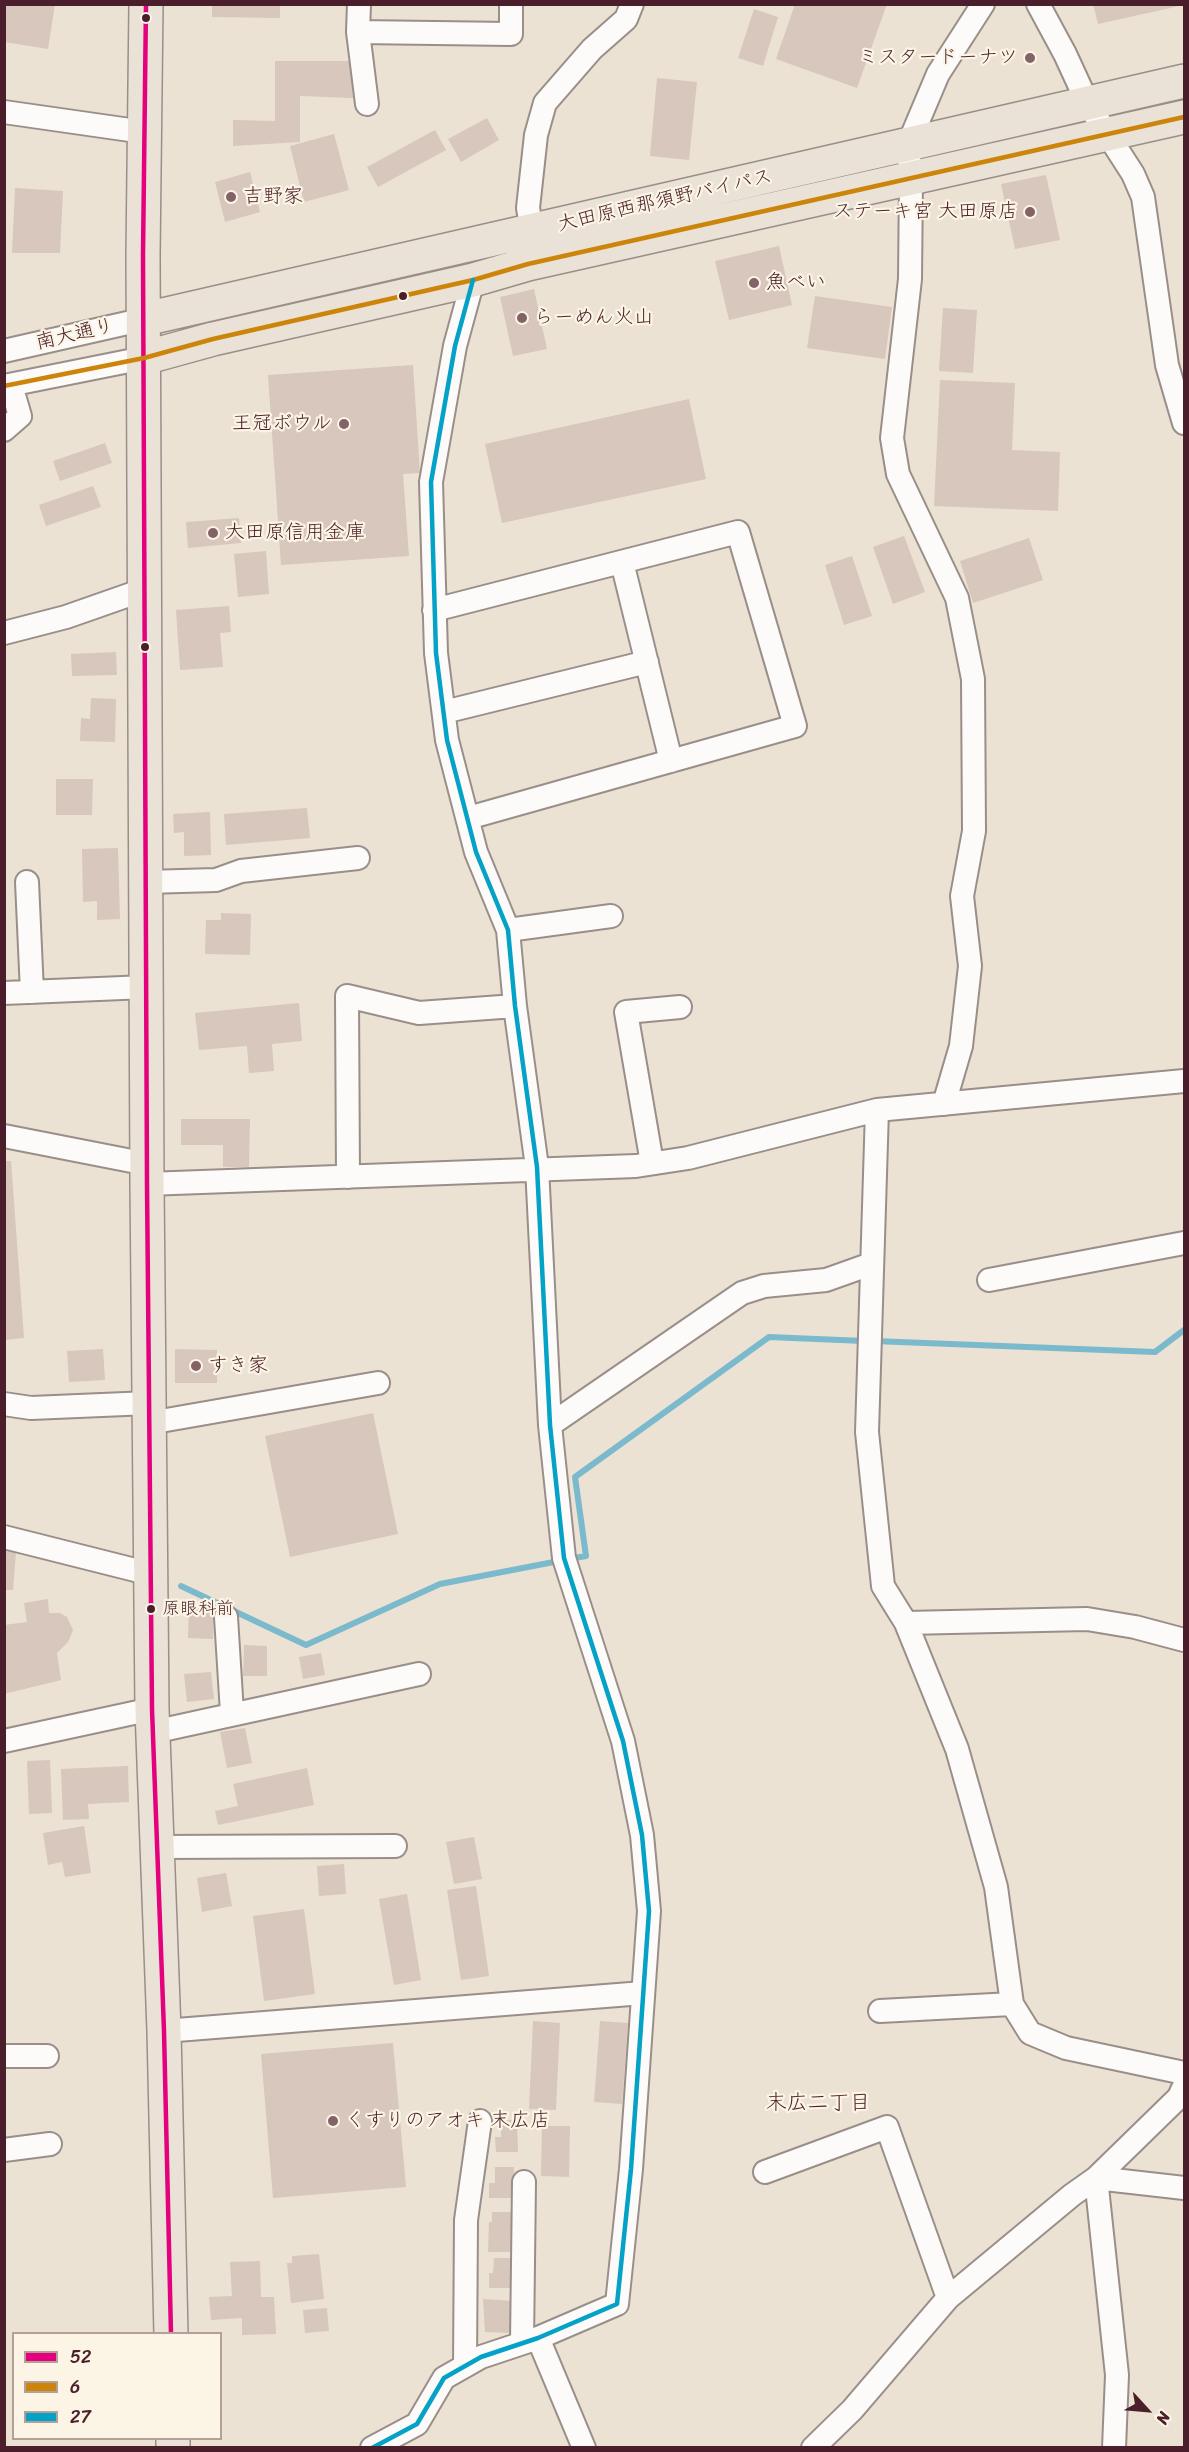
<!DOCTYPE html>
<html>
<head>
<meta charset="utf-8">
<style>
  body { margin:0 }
  #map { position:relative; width:1189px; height:2452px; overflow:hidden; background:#ebe2d4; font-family:Sriracha,sans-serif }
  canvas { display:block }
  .frame { position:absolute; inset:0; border:6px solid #4a1f2b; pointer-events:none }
  .legend { position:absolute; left:12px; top:2332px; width:210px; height:108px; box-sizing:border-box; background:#fcf5e5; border:2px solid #b59f9b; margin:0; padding:8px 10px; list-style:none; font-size:18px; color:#4a1f2b }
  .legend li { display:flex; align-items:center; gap:12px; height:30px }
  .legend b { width:30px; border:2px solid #b59f9b }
  .north { position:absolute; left:1117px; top:2380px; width:60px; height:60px; -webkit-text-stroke:4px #fcf5e5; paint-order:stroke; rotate:116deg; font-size:16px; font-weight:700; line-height:24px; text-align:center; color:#4a1f2b }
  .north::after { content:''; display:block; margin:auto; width:21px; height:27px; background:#4a1f2b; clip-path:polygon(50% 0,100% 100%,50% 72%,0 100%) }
</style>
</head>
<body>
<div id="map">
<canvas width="1189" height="2452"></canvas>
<div class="frame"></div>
<ul class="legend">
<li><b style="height:8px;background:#e5007d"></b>52</li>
<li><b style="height:8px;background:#cc840b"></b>6</li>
<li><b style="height:8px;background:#04a2c6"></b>27</li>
</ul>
<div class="north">N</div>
</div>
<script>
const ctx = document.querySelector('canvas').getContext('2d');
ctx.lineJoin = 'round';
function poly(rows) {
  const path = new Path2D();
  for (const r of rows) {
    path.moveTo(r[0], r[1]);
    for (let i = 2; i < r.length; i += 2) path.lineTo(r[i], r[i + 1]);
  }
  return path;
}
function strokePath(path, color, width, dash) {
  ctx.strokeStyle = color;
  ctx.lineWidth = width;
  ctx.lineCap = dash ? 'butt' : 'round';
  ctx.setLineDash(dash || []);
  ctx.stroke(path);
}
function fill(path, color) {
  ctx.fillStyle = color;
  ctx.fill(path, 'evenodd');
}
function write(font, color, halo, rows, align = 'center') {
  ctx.font = font + ' Sriracha,"Klee One",sans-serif';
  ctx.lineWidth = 4.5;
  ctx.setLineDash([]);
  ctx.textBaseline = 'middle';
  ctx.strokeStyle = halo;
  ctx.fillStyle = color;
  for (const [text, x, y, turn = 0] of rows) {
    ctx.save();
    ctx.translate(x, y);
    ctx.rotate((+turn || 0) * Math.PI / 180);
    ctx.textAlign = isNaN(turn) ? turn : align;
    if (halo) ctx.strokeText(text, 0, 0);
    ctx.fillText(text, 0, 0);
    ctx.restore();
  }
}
strokePath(poly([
  [874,1341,1155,1352,1184,1330],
  [569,1559,586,1556,575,1477,769,1337,864,1341],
  [181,1586,306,1645,440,1584,559,1561]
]), '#7bb9cc', 6);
fill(poly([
  [4,4,55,4,48,49,4,42],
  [212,4,280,4,280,18,212,17],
  [795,4,887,4,857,88,776,59],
  [1093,4,1184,4,1184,5,1098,24],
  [754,9,778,17,763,66,738,58],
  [275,61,350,61,353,98,300,96,300,142,233,146,233,120,275,121],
  [657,78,697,82,689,160,650,156],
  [487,118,499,140,461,162,448,139],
  [435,130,446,150,378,187,367,167],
  [334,134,349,190,304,202,290,146],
  [250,172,260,212,225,222,215,182],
  [1046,175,1060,240,1015,249,1001,184],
  [15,188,63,191,60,253,12,253],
  [779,246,792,305,729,320,715,261],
  [534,289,547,349,513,356,500,297],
  [815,296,892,307,885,359,807,348],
  [943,308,977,310,973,373,939,371],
  [413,365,420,473,403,474,409,556,281,565,268,375],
  [940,380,1015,383,1012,450,1060,452,1058,511,934,506],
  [689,399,706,479,502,523,485,444],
  [105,443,112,463,60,481,53,461],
  [93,486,101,507,46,526,39,505],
  [239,518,241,543,188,548,186,522],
  [904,536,925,592,893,604,873,547],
  [1029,538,1043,580,973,603,960,561],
  [266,551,269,594,238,597,234,554],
  [852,556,872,616,844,625,825,565],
  [229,606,231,632,220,633,223,667,180,670,176,610],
  [116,652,117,675,72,676,71,654],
  [91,698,116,699,115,742,80,741,81,718,90,719],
  [56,779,93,779,92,815,56,815],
  [307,808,310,838,226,845,224,814],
  [210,812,211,855,184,856,184,832,174,833,173,814],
  [118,848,120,919,97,920,97,901,83,902,82,849],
  [221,913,251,914,250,955,205,954,206,920,221,920],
  [299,1003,302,1041,272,1044,274,1071,249,1073,247,1046,199,1050,195,1013],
  [181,1119,250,1119,249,1167,223,1167,223,1145,181,1145],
  [4,1161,11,1161,24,1338,4,1340],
  [103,1349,105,1380,69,1382,67,1351],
  [175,1349,217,1350,217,1383,175,1383],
  [373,1413,398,1534,290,1557,265,1436],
  [4,1551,16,1552,13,1590,4,1590],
  [48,1599,49,1613,60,1613,67,1617,73,1630,68,1642,57,1653,61,1680,4,1694,4,1625,27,1622,24,1603],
  [189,1608,214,1609,213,1639,188,1638],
  [244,1645,267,1646,267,1676,243,1676],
  [321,1653,325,1675,303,1679,299,1657],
  [211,1672,214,1699,187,1702,184,1674],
  [245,1728,252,1763,227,1768,220,1732],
  [50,1760,52,1813,29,1814,27,1761],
  [128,1766,129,1802,88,1804,89,1819,63,1820,61,1769],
  [307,1768,314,1805,218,1825,215,1811,238,1806,233,1784],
  [84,1826,91,1873,65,1877,62,1862,48,1865,43,1833],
  [474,1837,482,1879,454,1884,446,1842],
  [344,1864,346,1894,319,1896,317,1866],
  [226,1873,232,1906,202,1912,197,1878],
  [476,1886,489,1976,461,1980,447,1890],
  [407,1894,421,1980,394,1985,379,1899],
  [304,1909,315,1994,264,2001,253,1916],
  [533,2021,560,2023,556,2110,529,2109],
  [600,2021,628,2023,622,2104,594,2102],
  [393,2043,406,2187,273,2198,261,2054],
  [501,2120,517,2120,518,2152,496,2152,495,2137,501,2137],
  [542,2126,570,2126,569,2177,541,2176],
  [495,2167,514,2167,514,2198,489,2198,489,2183,495,2183],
  [492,2212,514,2212,514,2252,488,2252,489,2222,492,2222],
  [319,2254,324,2299,291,2303,287,2263,292,2263,292,2256],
  [494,2258,513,2258,513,2288,489,2288,489,2273,493,2273],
  [260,2261,261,2297,274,2297,276,2334,242,2335,242,2318,211,2320,209,2297,232,2296,230,2262],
  [483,2299,514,2301,512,2333,485,2332],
  [327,2308,329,2331,305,2333,303,2310]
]), '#d7c7bc');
const minor = poly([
  [359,4,358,32,367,104],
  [1038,4,1065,54,1088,104,1133,174,1143,197,1167,365,1184,423],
  [358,32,511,34,511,4],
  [4,112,144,132],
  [532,231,528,208,536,135,545,103,592,49,626,19,632,4],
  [4,351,145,319],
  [4,386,144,358],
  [4,430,20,416,11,385],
  [622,562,671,761],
  [434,610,738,532,795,726,468,818],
  [4,633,66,617,146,589],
  [444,712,647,662],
  [27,882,32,992],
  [146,882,216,880,241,871,358,858],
  [508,930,611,916],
  [4,993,146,987],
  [944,1104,961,1046,970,966,962,896,974,831,973,679,957,598,898,474,892,438,910,279,911,179,908,145,938,74,983,4],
  [877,1110,867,1432,883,1586,906,1623,957,1749,996,1887,1012,2004,1030,2033,1066,2048,1184,2073],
  [4,1136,147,1164],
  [652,1163,626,1012,680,1007],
  [348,1177,347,996,419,1013,515,1006],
  [147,1184,636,1166,688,1158,877,1110,1184,1081],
  [989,1280,1184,1243],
  [4,1404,31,1408,149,1403],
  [149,1423,378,1383],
  [550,1425,742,1293,764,1286,826,1280,871,1264],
  [4,1537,151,1574],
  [226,1617,232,1713],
  [906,1623,1087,1619,1135,1627,1184,1640],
  [153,1732,419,1674],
  [4,1741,152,1709],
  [157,1847,395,1846],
  [880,2011,1012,2004],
  [164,2031,643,1993],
  [4,2056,47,2056],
  [4,2150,50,2144],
  [765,2172,887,2127,948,2298],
  [538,2338,584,2448],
  [522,2343,524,2182],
  [465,2366,466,2220,480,2121],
  [372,2448,417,2424,444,2378,481,2357,538,2338,617,2304,631,2169,649,1911,642,1835,623,1741,564,1558,550,1425,537,1167,515,1006,508,930,476,852,447,740,436,653,431,482,455,346,473,280],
  [813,2448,852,2410,948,2298,1072,2195,1096,2178,1179,2097,1184,2086],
  [1114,2448,1117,2375,1096,2178,1184,2188]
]);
const highway = poly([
  [146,4,143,255,147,1184,152,1709,164,2031,171,2334],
  [145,319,1184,81],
  [144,358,213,339,473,280,528,264,1184,117],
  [173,2438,173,2448]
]);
strokePath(minor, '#9a8e89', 26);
strokePath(highway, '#9a8e89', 36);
strokePath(minor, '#fcfbf9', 22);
strokePath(highway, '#eae2d6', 33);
strokePath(poly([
  [146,4,143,255,147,1184,152,1709,164,2031,171,2334]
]), '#e5007d', 4.5);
strokePath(poly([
  [4,386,144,358,213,339,473,280,528,264,1184,117]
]), '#cc840b', 4.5);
strokePath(poly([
  [372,2448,417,2424,444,2378,481,2357,538,2338,617,2304,631,2169,649,1911,642,1835,623,1741,564,1558,550,1425,537,1167,515,1006,508,930,476,852,447,740,436,653,431,482,455,346,473,280]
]), '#04a2c6', 4.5);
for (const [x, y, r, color] of [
  [146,18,5,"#4a1f2b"],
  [1030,58,6,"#826366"],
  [231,197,6,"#826366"],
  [1030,212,6,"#826366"],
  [754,283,6,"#826366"],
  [403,296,5,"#4a1f2b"],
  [522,318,6,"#826366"],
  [344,424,6,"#826366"],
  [213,533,6,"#826366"],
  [145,647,5,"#4a1f2b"],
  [196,1366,6,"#826366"],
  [151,1609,5,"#4a1f2b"],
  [333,2121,6,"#826366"]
]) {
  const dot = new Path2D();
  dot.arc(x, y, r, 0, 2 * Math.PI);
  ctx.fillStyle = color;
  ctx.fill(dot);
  strokePath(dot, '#fcf5e5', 2);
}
write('18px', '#4a1f2b', '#fcf5e5', [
  ["原眼科前",162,1609]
], 'left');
write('20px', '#4a1f2b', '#fcf5e5', [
  ["ミスタードーナツ",1018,58,"right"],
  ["吉野家",243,197],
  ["ステーキ宮 大田原店",1018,212,"right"],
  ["魚べい",766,283],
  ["らーめん火山",534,318],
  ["王冠ボウル",332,424,"right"],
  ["大田原信用金庫",225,533],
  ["すき家",208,1366],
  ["くすりのアオキ 末広店",345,2121]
], 'left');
write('20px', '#4a1f2b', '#fcf5e5', [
  ["大田原西那須野バイパス",665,201,-13],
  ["南大通り",75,335,-13]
]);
write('21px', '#4a1f2b', '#fcf5e5', [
  ["末広二丁目",818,2104]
]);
</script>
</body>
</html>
